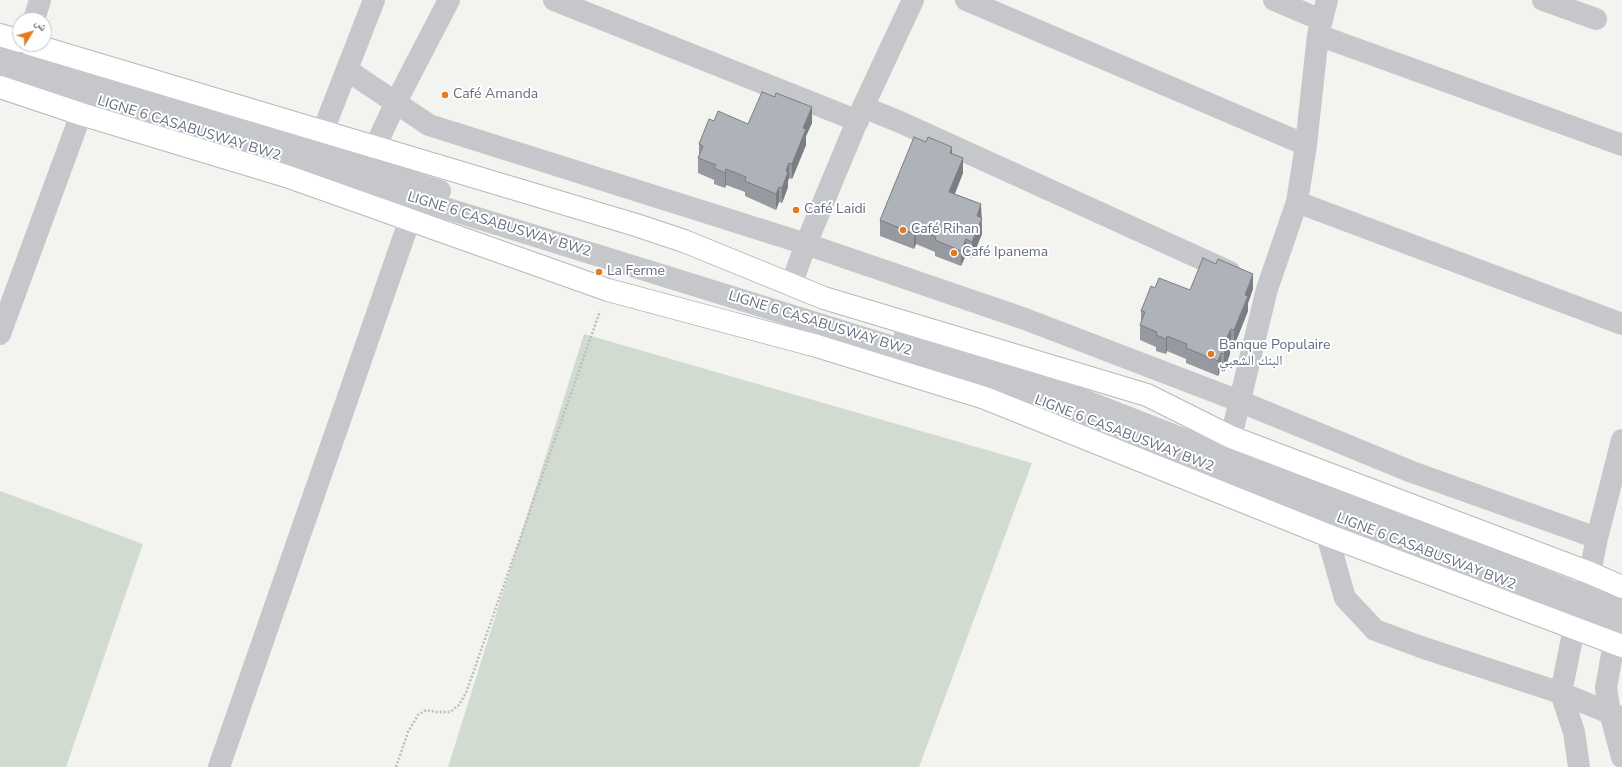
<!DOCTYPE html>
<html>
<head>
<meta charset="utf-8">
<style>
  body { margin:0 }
  #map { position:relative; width:1622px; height:767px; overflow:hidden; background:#f3f4ef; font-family:"Nunito Sans","Noto Naskh Arabic",sans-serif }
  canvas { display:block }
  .north { position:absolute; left:12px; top:12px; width:40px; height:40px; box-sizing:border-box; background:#fff; border:1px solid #c0c4cd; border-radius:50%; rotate:53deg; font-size:11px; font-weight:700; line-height:16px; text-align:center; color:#626c81 }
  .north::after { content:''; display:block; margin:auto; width:14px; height:18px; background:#e37920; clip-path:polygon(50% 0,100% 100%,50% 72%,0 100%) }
</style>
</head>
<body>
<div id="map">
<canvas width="1622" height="767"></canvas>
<div class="north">ش</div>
</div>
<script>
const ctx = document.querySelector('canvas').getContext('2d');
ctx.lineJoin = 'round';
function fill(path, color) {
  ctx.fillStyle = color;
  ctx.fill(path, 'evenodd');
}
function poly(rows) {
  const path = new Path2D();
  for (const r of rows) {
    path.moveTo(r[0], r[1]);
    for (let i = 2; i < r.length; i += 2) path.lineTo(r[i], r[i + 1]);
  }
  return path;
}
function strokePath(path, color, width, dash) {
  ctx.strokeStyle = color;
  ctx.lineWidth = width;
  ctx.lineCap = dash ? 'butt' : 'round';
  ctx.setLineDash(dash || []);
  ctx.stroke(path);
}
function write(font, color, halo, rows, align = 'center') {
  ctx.font = font + ' "Nunito Sans","Noto Naskh Arabic",sans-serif';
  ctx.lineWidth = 4;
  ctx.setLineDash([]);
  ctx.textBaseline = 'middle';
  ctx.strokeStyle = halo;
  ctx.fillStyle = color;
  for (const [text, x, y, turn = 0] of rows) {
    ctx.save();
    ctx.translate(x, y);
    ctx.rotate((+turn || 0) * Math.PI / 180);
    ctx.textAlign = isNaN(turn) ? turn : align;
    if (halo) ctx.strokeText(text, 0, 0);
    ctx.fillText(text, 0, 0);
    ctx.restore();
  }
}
fill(poly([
  [584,334,1032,463,919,767,448,767],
  [0,491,143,544,66,767,0,767]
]), '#d2dbd0');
const major = poly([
  [0,35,20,41],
  [30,44,636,225,684,241,824,298,1147,395,1231,437,1590,573,1622,587],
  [0,87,81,114,286,176,608,290,817,346,985,398,1327,535,1622,646]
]);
strokePath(major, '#b5b8bc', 24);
strokePath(poly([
  [396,767,408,732,418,715,426,710,436,712,450,712,459,705,466,693,600,311]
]), '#bcbdbf', 2.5, [2, 2]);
strokePath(poly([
  [554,0,858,121],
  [966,0,1306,145],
  [1274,0,1321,20],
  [1543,0,1596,19],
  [34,20,40,0],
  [1318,35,1622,145],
  [0,52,440,191],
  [0,70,919,355,1487,576,1580,610,1622,629],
  [347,70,429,125,806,244,1025,319,1239,401,1412,472,1597,538],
  [863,107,900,122,1230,272],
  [323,131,374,0],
  [375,147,396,102,449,0],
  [1297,202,1622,324],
  [791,285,806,244,863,107,913,0],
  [0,334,81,114],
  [905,335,956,350,1622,611],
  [1231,437,1267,289,1297,202,1306,145,1318,35,1327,0],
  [1327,535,1345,598,1375,630,1421,647,1561,693,1622,718],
  [1614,643,1606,688,1610,713,1622,757],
  [219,767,410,219],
  [1579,767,1574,732,1561,693,1574,628,1590,573,1597,538,1622,440]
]), '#c5c7cb', 22);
strokePath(major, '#fff', 22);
fill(poly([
  [714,121,748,124,812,123,806,136,806,145,792,179,789,178,788,181,788,187,782,203,779,202,776,210,745,196,745,192,726,185,725,188,714,184,714,180,698,173,698,158,699,155,699,144],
  [952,154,963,173,955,194,981,204,982,234,972,258,966,255,961,266,935,256,935,252,916,244,914,249,880,236,880,220],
  [1155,288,1190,290,1253,289,1248,303,1248,311,1234,346,1231,345,1230,347,1230,354,1224,370,1221,369,1218,376,1186,363,1186,359,1167,351,1166,354,1156,351,1156,347,1140,340,1140,325,1141,322,1141,311]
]), '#96999f');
fill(poly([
  [812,107,812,123,806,136,806,145,792,179,792,164,803,128],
  [952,147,952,163,950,153],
  [963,158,963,173,949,207,949,192],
  [789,163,789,178,788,181,788,187,782,203,782,188,786,171],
  [726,169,726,185,725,188,725,173],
  [779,187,779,202,776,210,776,194],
  [981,204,982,234,972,258,972,242,977,216],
  [916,228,916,244,914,249,914,234],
  [966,239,966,255,961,266,961,251],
  [1253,274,1253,289,1248,303,1248,311,1234,346,1234,330,1245,295],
  [1231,329,1231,345,1230,347,1230,354,1224,370,1224,354,1227,337],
  [1167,336,1167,351,1166,354,1166,339],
  [1221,353,1221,369,1218,376,1218,361]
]), '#7a7d82');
const building = poly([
  [762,92,775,97,776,93,812,107,803,128,806,129,792,164,789,163,786,171,788,172,782,188,779,187,776,194,745,181,746,177,726,169,725,173,714,168,716,165,698,158,703,146,699,144,709,119,714,121,718,111,748,124,762,92],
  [914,137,926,142,928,137,952,147,950,153,963,158,949,192,981,204,977,216,982,218,972,242,966,239,961,251,935,240,936,237,916,228,914,234,880,220,914,137],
  [1203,258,1216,264,1218,259,1253,274,1245,295,1248,296,1234,330,1231,329,1227,337,1230,339,1224,354,1221,353,1218,361,1186,348,1187,344,1167,336,1166,339,1156,335,1157,332,1140,325,1145,312,1141,311,1151,286,1155,288,1159,278,1190,290,1203,258]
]);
fill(building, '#aeb2b9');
strokePath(building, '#7a7d82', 1);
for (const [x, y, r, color] of [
  [445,95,4,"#e37920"],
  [796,210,4,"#e37920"],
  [903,230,4,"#e37920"],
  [954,253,4,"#e37920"],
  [599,272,4,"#e37920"],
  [1211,354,4,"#e37920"]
]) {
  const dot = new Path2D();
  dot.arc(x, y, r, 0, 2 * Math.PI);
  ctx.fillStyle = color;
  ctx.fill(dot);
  strokePath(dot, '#fff', 1.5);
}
write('14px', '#626c81', '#fff', [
  ["Café Amanda",453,95],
  ["Café Laidi",804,210],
  ["Café Rihan",911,230],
  ["Café Ipanema",962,253],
  ["La Ferme",607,272],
  ["Banque Populaire",1219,346],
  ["البنك الشعبي",1219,362]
], 'left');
write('14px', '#626c81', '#fff', [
  ["LIGNE 6 CASABUSWAY BW2",189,129,17],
  ["LIGNE 6 CASABUSWAY BW2",499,225,17],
  ["LIGNE 6 CASABUSWAY BW2",820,324,17],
  ["LIGNE 6 CASABUSWAY BW2",1124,434,21],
  ["LIGNE 6 CASABUSWAY BW2",1426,552,21]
]);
</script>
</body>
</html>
